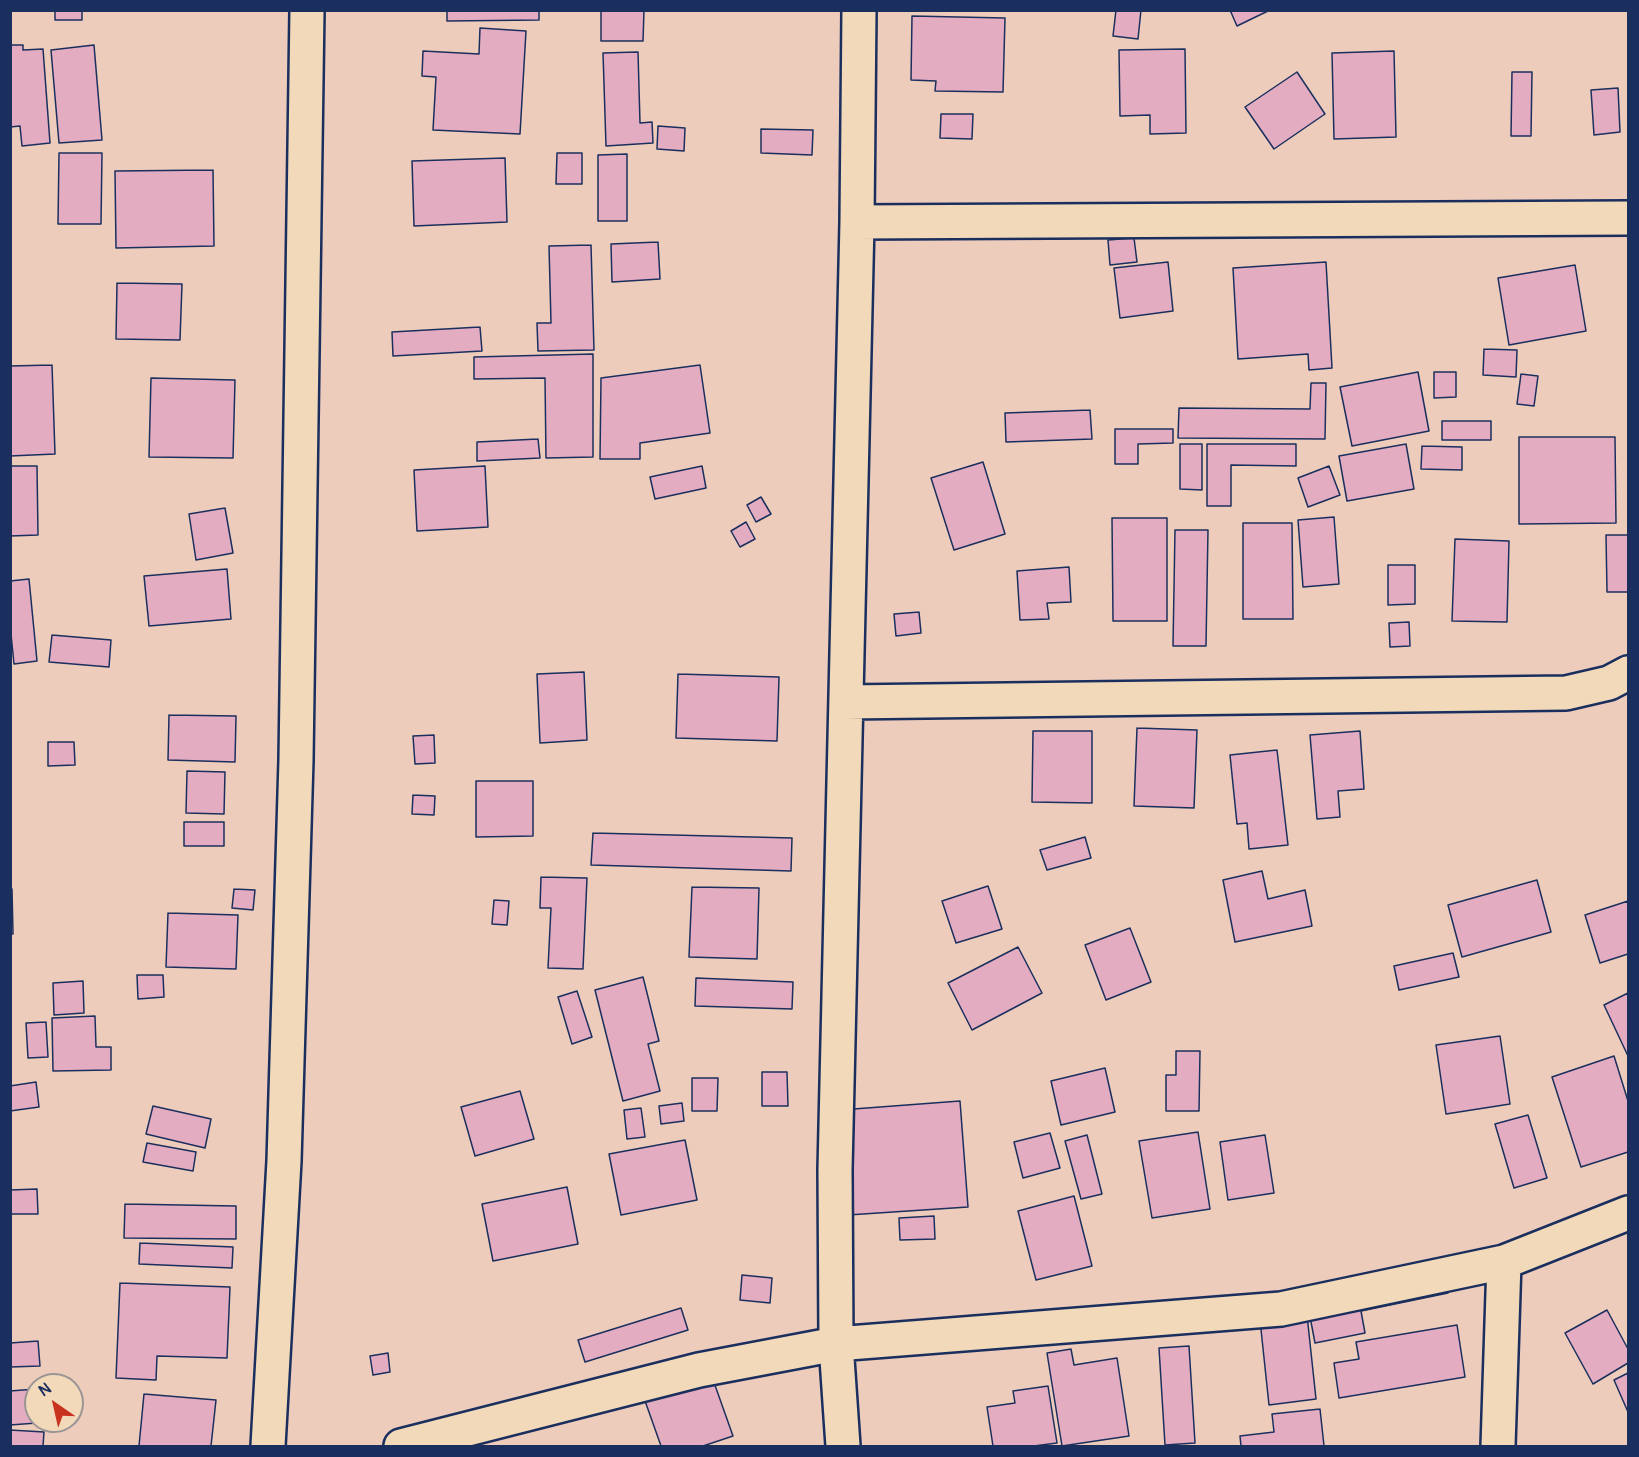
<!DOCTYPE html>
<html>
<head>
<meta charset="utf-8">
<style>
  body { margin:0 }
  #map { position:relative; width:1639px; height:1457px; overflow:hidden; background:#edccbb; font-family:Pangolin,sans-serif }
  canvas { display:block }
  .frame { position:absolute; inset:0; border:12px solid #1b2f5e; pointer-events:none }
  .north { position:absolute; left:24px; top:1373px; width:60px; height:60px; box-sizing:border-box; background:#f1d9b9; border:2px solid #9b9595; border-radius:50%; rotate:326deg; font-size:16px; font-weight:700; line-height:24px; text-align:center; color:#1b2f5e }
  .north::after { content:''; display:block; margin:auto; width:21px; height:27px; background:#c8321e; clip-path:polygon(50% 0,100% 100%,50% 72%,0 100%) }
</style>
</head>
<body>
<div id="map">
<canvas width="1639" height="1457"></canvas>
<div class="frame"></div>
<div class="north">N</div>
</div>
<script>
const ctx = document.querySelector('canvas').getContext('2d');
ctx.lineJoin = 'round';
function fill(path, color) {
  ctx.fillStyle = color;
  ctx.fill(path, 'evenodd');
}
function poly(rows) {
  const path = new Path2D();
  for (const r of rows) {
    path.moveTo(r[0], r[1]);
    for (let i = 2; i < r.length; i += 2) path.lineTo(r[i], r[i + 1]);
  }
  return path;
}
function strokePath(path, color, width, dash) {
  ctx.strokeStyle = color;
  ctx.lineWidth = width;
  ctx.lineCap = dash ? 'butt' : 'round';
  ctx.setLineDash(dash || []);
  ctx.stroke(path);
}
const building = poly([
  [55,10,82,10,82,20,55,20,55,10],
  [447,10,539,10,539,20,447,21,447,10],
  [601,10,644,10,643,41,601,41,601,10],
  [1116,10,1141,10,1138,39,1113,36,1116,10],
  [1230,10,1270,10,1237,26,1230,10],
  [912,16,1005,18,1003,92,935,91,936,81,911,80,912,16],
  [480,28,526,31,520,134,433,130,436,77,422,76,423,51,479,54,480,28],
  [10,45,23,45,23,50,43,49,50,143,22,146,20,126,10,127,10,45],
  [94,45,102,140,59,143,51,50,94,45],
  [1185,49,1186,133,1150,134,1150,115,1120,116,1119,50,1185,49],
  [1394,51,1396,137,1334,139,1332,53,1394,51],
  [638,52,640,123,652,122,653,143,606,146,603,53,638,52],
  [1297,72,1325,114,1274,149,1245,107,1297,72],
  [1512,72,1532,72,1531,136,1511,136,1512,72],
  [1618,88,1620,132,1594,135,1591,90,1618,88],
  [941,114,973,114,972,139,940,138,941,114],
  [658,126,685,128,684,151,657,149,658,126],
  [761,129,813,130,812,155,761,153,761,129],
  [59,153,102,153,101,224,58,224,59,153],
  [557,153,582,153,582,184,556,184,557,153],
  [627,154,627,221,598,221,598,155,627,154],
  [505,158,507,222,414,226,412,161,505,158],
  [213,170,214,246,116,248,115,171,213,170],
  [1134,238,1137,262,1110,265,1108,240,1134,238],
  [658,242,660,279,612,282,611,244,658,242],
  [591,245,594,350,538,351,537,323,551,323,549,246,591,245],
  [1168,262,1173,311,1120,318,1114,268,1168,262],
  [1326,262,1332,368,1309,370,1308,354,1238,359,1233,268,1326,262],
  [1575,265,1586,331,1509,345,1498,278,1575,265],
  [117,283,182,284,180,340,116,339,117,283],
  [480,327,482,351,393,356,392,332,480,327],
  [1484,349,1517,350,1516,377,1483,375,1484,349],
  [593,354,593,457,546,458,545,378,474,379,474,357,593,354],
  [52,365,55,454,10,456,10,366,52,365],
  [700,365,710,433,640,443,640,459,600,459,601,378,700,365],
  [1418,372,1429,431,1352,446,1340,387,1418,372],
  [1434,372,1456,372,1456,397,1434,398,1434,372],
  [1521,374,1538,376,1534,406,1517,404,1521,374],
  [151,378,235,380,233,458,149,457,151,378],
  [1311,383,1326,383,1325,439,1178,438,1179,408,1310,409,1311,383],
  [1090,410,1092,439,1006,442,1005,413,1090,410],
  [1442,421,1491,421,1491,440,1442,440,1442,421],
  [1115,429,1173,429,1173,443,1138,444,1138,464,1115,464,1115,429],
  [1519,437,1615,437,1616,523,1519,524,1519,437],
  [538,439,540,458,477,461,477,442,538,439],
  [1180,444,1202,444,1202,490,1180,489,1180,444],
  [1207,444,1296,444,1296,466,1231,465,1231,506,1207,506,1207,444],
  [1406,444,1414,489,1347,501,1339,456,1406,444],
  [1422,446,1462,447,1462,470,1421,469,1422,446],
  [983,462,1005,534,954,550,931,478,983,462],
  [10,466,37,466,38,535,10,536,10,466],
  [485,466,488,527,417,531,414,470,485,466],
  [702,466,706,488,655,499,650,477,702,466],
  [1329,466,1340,495,1308,507,1298,478,1329,466],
  [761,497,771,514,756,522,747,505,761,497],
  [225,508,233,553,196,560,189,514,225,508],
  [1334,517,1339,584,1303,587,1298,520,1334,517],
  [1112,518,1167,518,1167,621,1113,621,1112,518],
  [746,522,755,539,740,547,731,531,746,522],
  [1243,523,1292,523,1293,619,1243,619,1243,523],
  [1175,530,1208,530,1206,646,1173,646,1175,530],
  [1606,535,1628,535,1628,592,1607,592,1606,535],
  [1455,539,1509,541,1507,622,1452,621,1455,539],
  [1388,565,1415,565,1415,604,1388,605,1388,565],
  [1069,567,1071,602,1047,603,1049,619,1020,620,1017,571,1069,567],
  [227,569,231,619,149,626,144,576,227,569],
  [29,579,37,661,14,664,10,624,10,581,29,579],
  [919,612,921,633,896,636,894,614,919,612],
  [1409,622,1410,646,1390,647,1389,623,1409,622],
  [52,635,111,640,109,667,49,662,52,635],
  [584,672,587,740,540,743,537,674,584,672],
  [678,674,779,677,777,741,676,738,678,674],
  [169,715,236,716,235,762,168,760,169,715],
  [1137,728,1197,730,1194,808,1134,806,1137,728],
  [1033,731,1092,731,1092,803,1032,802,1033,731],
  [1360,731,1364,789,1338,791,1340,817,1317,819,1310,735,1360,731],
  [434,735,435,763,415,764,413,736,434,735],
  [48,742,74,742,75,765,48,766,48,742],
  [1277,750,1288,845,1249,849,1247,823,1237,824,1230,755,1277,750],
  [187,771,225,772,224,814,186,813,187,771],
  [476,781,533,781,533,836,476,837,476,781],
  [413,795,435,796,434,815,412,814,413,795],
  [184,822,224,822,224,846,184,846,184,822],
  [593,833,792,838,791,871,591,865,593,833],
  [1085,837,1091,858,1047,870,1040,850,1085,837],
  [1262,871,1268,899,1305,890,1312,926,1235,942,1223,880,1262,871],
  [541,877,587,878,583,969,548,968,551,908,540,908,541,877],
  [1537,880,1551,932,1462,957,1448,905,1537,880],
  [988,886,1002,929,956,943,942,901,988,886],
  [692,887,759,888,757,959,689,957,692,887],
  [10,889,12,889,13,934,10,934,10,889],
  [234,889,255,890,253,910,232,908,234,889],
  [494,900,509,901,507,925,492,924,494,900],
  [1628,901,1628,954,1600,963,1585,915,1628,901],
  [168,913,238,915,236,969,166,967,168,913],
  [1130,928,1151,982,1106,1000,1085,945,1130,928],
  [1018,947,1042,993,972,1030,948,983,1018,947],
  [1453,953,1459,977,1399,990,1394,966,1453,953],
  [137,975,163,975,164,997,138,999,137,975],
  [643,977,659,1041,648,1044,660,1091,623,1101,595,990,643,977],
  [696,978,793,982,792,1009,695,1006,696,978],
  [83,981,84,1013,54,1015,53,983,83,981],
  [577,991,592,1037,572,1044,558,997,577,991],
  [1628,993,1628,1056,1604,1005,1628,993],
  [95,1016,96,1047,111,1047,111,1070,53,1071,52,1018,95,1016],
  [46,1022,48,1057,28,1058,26,1023,46,1022],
  [1500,1036,1510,1104,1446,1114,1436,1045,1500,1036],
  [1176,1051,1200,1051,1199,1111,1166,1111,1166,1075,1176,1075,1176,1051],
  [1614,1056,1628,1101,1628,1152,1581,1167,1552,1077,1614,1056],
  [1105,1068,1115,1112,1061,1125,1051,1081,1105,1068],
  [762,1072,787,1072,788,1106,762,1106,762,1072],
  [692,1078,718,1078,717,1111,692,1111,692,1078],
  [36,1082,39,1107,10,1111,10,1086,36,1082],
  [520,1091,534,1139,475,1156,461,1107,520,1091],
  [960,1101,968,1207,848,1215,840,1110,960,1101],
  [682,1103,684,1121,661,1124,659,1106,682,1103],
  [153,1106,211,1119,205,1148,146,1134,153,1106],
  [641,1108,645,1137,627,1139,624,1110,641,1108],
  [1528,1115,1547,1178,1514,1188,1495,1124,1528,1115],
  [1198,1132,1210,1209,1152,1218,1139,1141,1198,1132],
  [1050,1133,1060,1168,1023,1178,1014,1142,1050,1133],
  [1087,1135,1102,1194,1081,1199,1065,1141,1087,1135],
  [1265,1135,1274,1193,1228,1200,1220,1142,1265,1135],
  [685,1140,697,1200,621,1215,609,1154,685,1140],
  [147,1143,196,1152,193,1171,143,1162,147,1143],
  [567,1187,578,1244,493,1261,482,1204,567,1187],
  [37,1189,38,1214,10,1214,10,1190,37,1189],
  [1074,1196,1092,1266,1036,1280,1018,1211,1074,1196],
  [125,1204,236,1206,236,1239,124,1238,125,1204],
  [934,1216,935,1239,900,1240,899,1218,934,1216],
  [140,1243,233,1247,232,1268,139,1264,140,1243],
  [742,1275,772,1278,770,1303,740,1300,742,1275],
  [1444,1278,1448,1293,1361,1311,1365,1333,1315,1343,1308,1306,1444,1278],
  [120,1283,230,1287,227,1358,157,1356,156,1380,116,1378,120,1283],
  [681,1308,688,1330,585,1362,578,1340,681,1308],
  [1607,1310,1628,1349,1628,1363,1593,1384,1565,1333,1607,1310],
  [1307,1315,1316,1399,1269,1405,1260,1320,1307,1315],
  [1457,1325,1465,1377,1339,1398,1334,1363,1359,1359,1356,1342,1457,1325],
  [38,1341,40,1366,10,1367,10,1343,38,1341],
  [1189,1346,1195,1443,1165,1445,1159,1348,1189,1346],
  [1071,1349,1074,1365,1117,1358,1129,1436,1062,1446,1047,1353,1071,1349],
  [388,1353,390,1372,373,1375,370,1356,388,1353],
  [1628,1373,1628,1412,1614,1380,1628,1373],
  [711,1374,733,1436,703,1446,661,1446,644,1398,711,1374],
  [1048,1386,1057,1443,1034,1446,993,1446,987,1407,1015,1403,1013,1391,1048,1386],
  [36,1389,36,1421,50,1422,10,1425,10,1391,36,1389],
  [144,1394,216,1400,211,1446,139,1446,144,1394],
  [1320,1409,1324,1446,1241,1446,1240,1436,1274,1432,1272,1414,1320,1409],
  [10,1430,44,1432,43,1446,10,1446,10,1430]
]);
fill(building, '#e3acc0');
strokePath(building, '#1b2f5e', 1.5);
const street = poly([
  [857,222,1628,218],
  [846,702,1566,693,1609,683,1628,673],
  [268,1446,284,1161,296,760,307,10],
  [401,1446,699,1370,836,1344,1281,1309,1504,1262,1628,1213],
  [843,1446,836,1344,835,1169,857,222,859,10],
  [1498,1446,1504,1262]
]);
strokePath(street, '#1b2f5e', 38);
strokePath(street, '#f1d9b9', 33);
</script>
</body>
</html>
